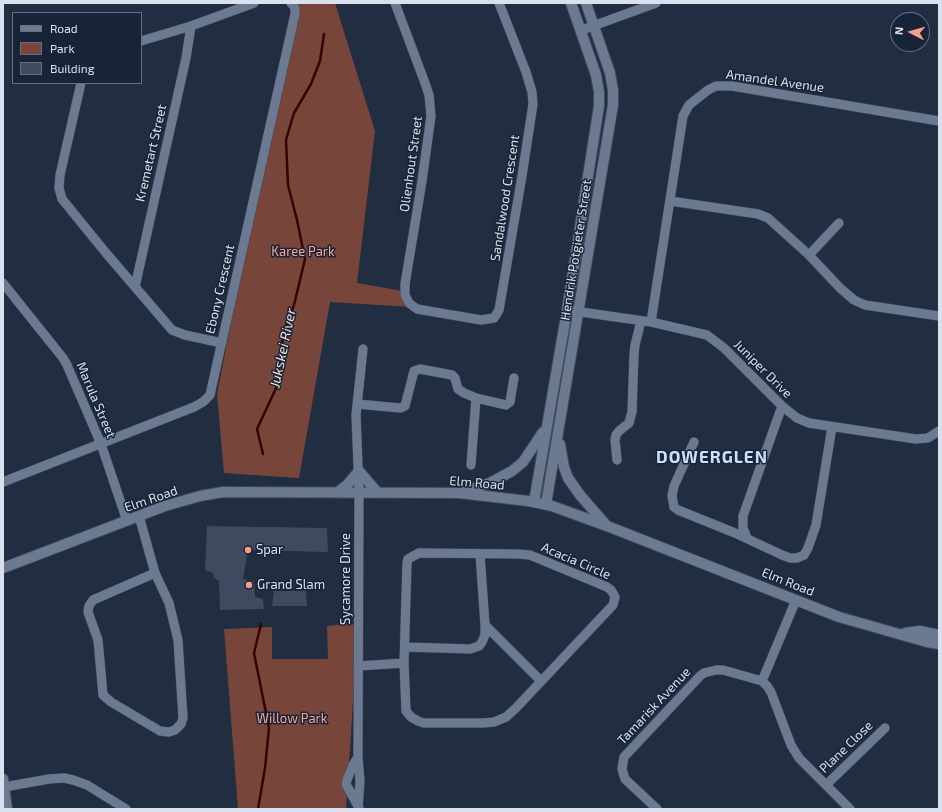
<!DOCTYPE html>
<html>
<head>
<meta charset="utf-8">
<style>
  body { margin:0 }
  #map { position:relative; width:942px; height:812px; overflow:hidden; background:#212d40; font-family:"Exo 2",sans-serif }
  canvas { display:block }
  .frame { position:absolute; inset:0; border:4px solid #d9e1ee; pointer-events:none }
  .legend { position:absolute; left:12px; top:12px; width:130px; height:72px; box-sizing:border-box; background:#172336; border:1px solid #656f80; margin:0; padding:5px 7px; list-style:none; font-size:12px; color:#d9e1ee }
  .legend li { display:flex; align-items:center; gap:8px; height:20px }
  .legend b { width:20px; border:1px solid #656f80 }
  .north { position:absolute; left:890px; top:12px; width:40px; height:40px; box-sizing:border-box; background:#172336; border:1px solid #656f80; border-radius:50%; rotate:276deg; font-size:11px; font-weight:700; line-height:16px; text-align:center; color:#d9e1ee }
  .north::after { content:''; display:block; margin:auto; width:14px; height:18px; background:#f49d8c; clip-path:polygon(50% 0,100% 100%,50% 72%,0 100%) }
</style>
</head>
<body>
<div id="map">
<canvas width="942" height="812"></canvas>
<div class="frame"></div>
<ul class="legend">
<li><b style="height:5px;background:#6b7a91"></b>Road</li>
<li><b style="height:11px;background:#78453b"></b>Park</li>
<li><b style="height:11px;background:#3d4a5f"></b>Building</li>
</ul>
<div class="north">N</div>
</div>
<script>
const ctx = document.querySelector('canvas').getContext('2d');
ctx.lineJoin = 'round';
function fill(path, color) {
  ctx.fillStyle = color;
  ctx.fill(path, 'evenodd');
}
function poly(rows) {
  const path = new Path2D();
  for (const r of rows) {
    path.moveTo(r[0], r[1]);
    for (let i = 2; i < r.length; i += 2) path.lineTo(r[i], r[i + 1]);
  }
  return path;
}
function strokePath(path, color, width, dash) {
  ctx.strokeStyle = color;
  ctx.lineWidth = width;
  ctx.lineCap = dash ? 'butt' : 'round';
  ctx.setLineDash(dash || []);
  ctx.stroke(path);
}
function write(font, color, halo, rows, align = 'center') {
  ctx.font = font + ' "Exo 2",sans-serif';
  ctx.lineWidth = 3;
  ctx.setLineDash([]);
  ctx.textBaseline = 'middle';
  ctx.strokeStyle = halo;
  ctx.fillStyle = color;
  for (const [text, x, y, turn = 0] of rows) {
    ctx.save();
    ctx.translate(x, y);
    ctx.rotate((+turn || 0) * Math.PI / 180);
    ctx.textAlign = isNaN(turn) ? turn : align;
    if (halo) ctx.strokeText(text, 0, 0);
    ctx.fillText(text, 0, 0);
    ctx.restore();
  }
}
fill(poly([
  [294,3,335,3,375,131,357,283,403,291,412,307,330,302,299,478,224,473,217,394],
  [343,624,358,625,346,809,238,809,224,629,272,627,272,659,328,659,327,626]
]), '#78453b');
strokePath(poly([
  [263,454,257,429,278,384,279,363,284,331,294,305,305,259,297,220,288,185,286,140,294,113,311,84,320,61,324,34],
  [258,809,265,768,269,728,254,653,261,624]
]), '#380200', 2.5);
fill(poly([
  [207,526,327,528,328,552,248,550,243,579,254,581,255,597,263,599,264,609,220,610,219,581,214,578,213,573,205,570],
  [274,591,306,591,307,606,272,606]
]), '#3d4a5f');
const minor = poly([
  [395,3,425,83,429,95,431,116,422,181,405,284,405,295,409,303,417,309,481,320,494,318,499,310,522,176,533,104,532,92,526,72,499,3],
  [582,30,656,3],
  [141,41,191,26,254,3],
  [81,83,60,175,59,188,62,199,106,253,172,330,185,335,222,343],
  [670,201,758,214,768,218,809,255,840,288,854,300,865,305,939,316],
  [809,255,839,223],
  [3,283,63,358,67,365,101,444,127,521],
  [135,287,186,58,191,26],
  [567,310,651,322,707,335,724,348,782,406,797,418,809,423,916,439,928,438,939,431],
  [651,322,683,116,689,105,708,90,716,86,732,86,939,121],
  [357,404,400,408,405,406,414,371,420,369,452,375,455,378,458,389,464,393,476,398,506,405,510,402,514,378],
  [694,442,674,486,672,496,674,507,678,510,735,533,782,555,790,558,797,558,804,555,808,548,816,525,832,427],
  [617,460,615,440,616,435,619,431,629,423,632,412,634,355,635,345,641,321],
  [471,465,476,398],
  [3,482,194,407,203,402,210,395,295,14,295,8,291,3],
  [139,516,155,573,169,603,178,640,183,718,181,724,175,730,169,732,160,731,111,702,103,695,98,640,88,612,89,606,93,600,155,573],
  [747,538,743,528,743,516,782,406],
  [419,553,518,554,530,555,607,587,611,590,615,597,613,605,516,708,506,717,494,722,483,723,424,723,418,721,411,717,406,711,404,663,407,563,408,559,419,553],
  [485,625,541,681],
  [405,647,470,649,479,646,482,642,485,635,485,625,480,554],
  [358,666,404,663],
  [762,681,796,600],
  [358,757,353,765,347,780,346,784,359,808],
  [826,785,885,728],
  [4,787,49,779,64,778,73,780,87,785,126,809],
  [358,809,360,781,358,757,359,492,356,415,363,349],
  [657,809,625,779,622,769,624,757,700,676,704,673,716,670,723,670,762,681,767,686,771,692,791,745,799,758,850,809]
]);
const tertiary = poly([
  [560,444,564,467,568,478,580,495,606,525],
  [465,491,490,483,512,471,523,462,543,432],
  [338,492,347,485,359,471,377,492],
  [534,502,567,310,599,106,599,92,596,75,571,3],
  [546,504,613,105,613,90,610,73,586,3],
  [3,568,165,506,200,496,223,492,459,493,528,501,552,506,607,526,839,617,927,642,939,644],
  [905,633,920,631,939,635],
  [3,779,7,809]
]);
strokePath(minor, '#404a5b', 10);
strokePath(tertiary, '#404a5b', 12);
strokePath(minor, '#6b7a91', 9);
strokePath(tertiary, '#6b7a91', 10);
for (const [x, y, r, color] of [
  [248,550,4,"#f49d8c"],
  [249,585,4,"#f49d8c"]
]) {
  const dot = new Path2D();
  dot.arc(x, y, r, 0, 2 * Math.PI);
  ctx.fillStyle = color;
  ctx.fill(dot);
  strokePath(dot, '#172336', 1.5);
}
write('13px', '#d9e1ee', '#172336', [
  ["Amandel Avenue",775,81,8],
  ["Kremetart Street",151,153,-77],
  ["Olienhout Street",411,164,-82],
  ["Sandalwood Crescent",505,198,-81],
  ["Hendrik Potgieter Street",576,250,-81],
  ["Ebony Crescent",220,289,-77],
  ["Juniper Drive",763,369,45],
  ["Marula Street",96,400,67],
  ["Elm Road",477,483,5],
  ["Elm Road",151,499,-19],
  ["Acacia Circle",576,561,23],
  ["Sycamore Drive",346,579,-90],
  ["Elm Road",788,582,22],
  ["Tamarisk Avenue",654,706,-47],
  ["Plane Close",846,747,-44]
]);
write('13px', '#f7aa9b', '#172336', [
  ["Karee Park",303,252],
  ["Willow Park",292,719]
]);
write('13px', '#d9e1ee', '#172336', [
  ["Spar",256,550],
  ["Grand Slam",257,585]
], 'left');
write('italic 14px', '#f4dfdb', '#172336', [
  ["Jukskei River",283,348,-78]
]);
ctx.letterSpacing = '1px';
write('bold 17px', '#cddef7', '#172336', [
  ["DOWERGLEN",712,457]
]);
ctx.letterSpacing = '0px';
</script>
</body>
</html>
